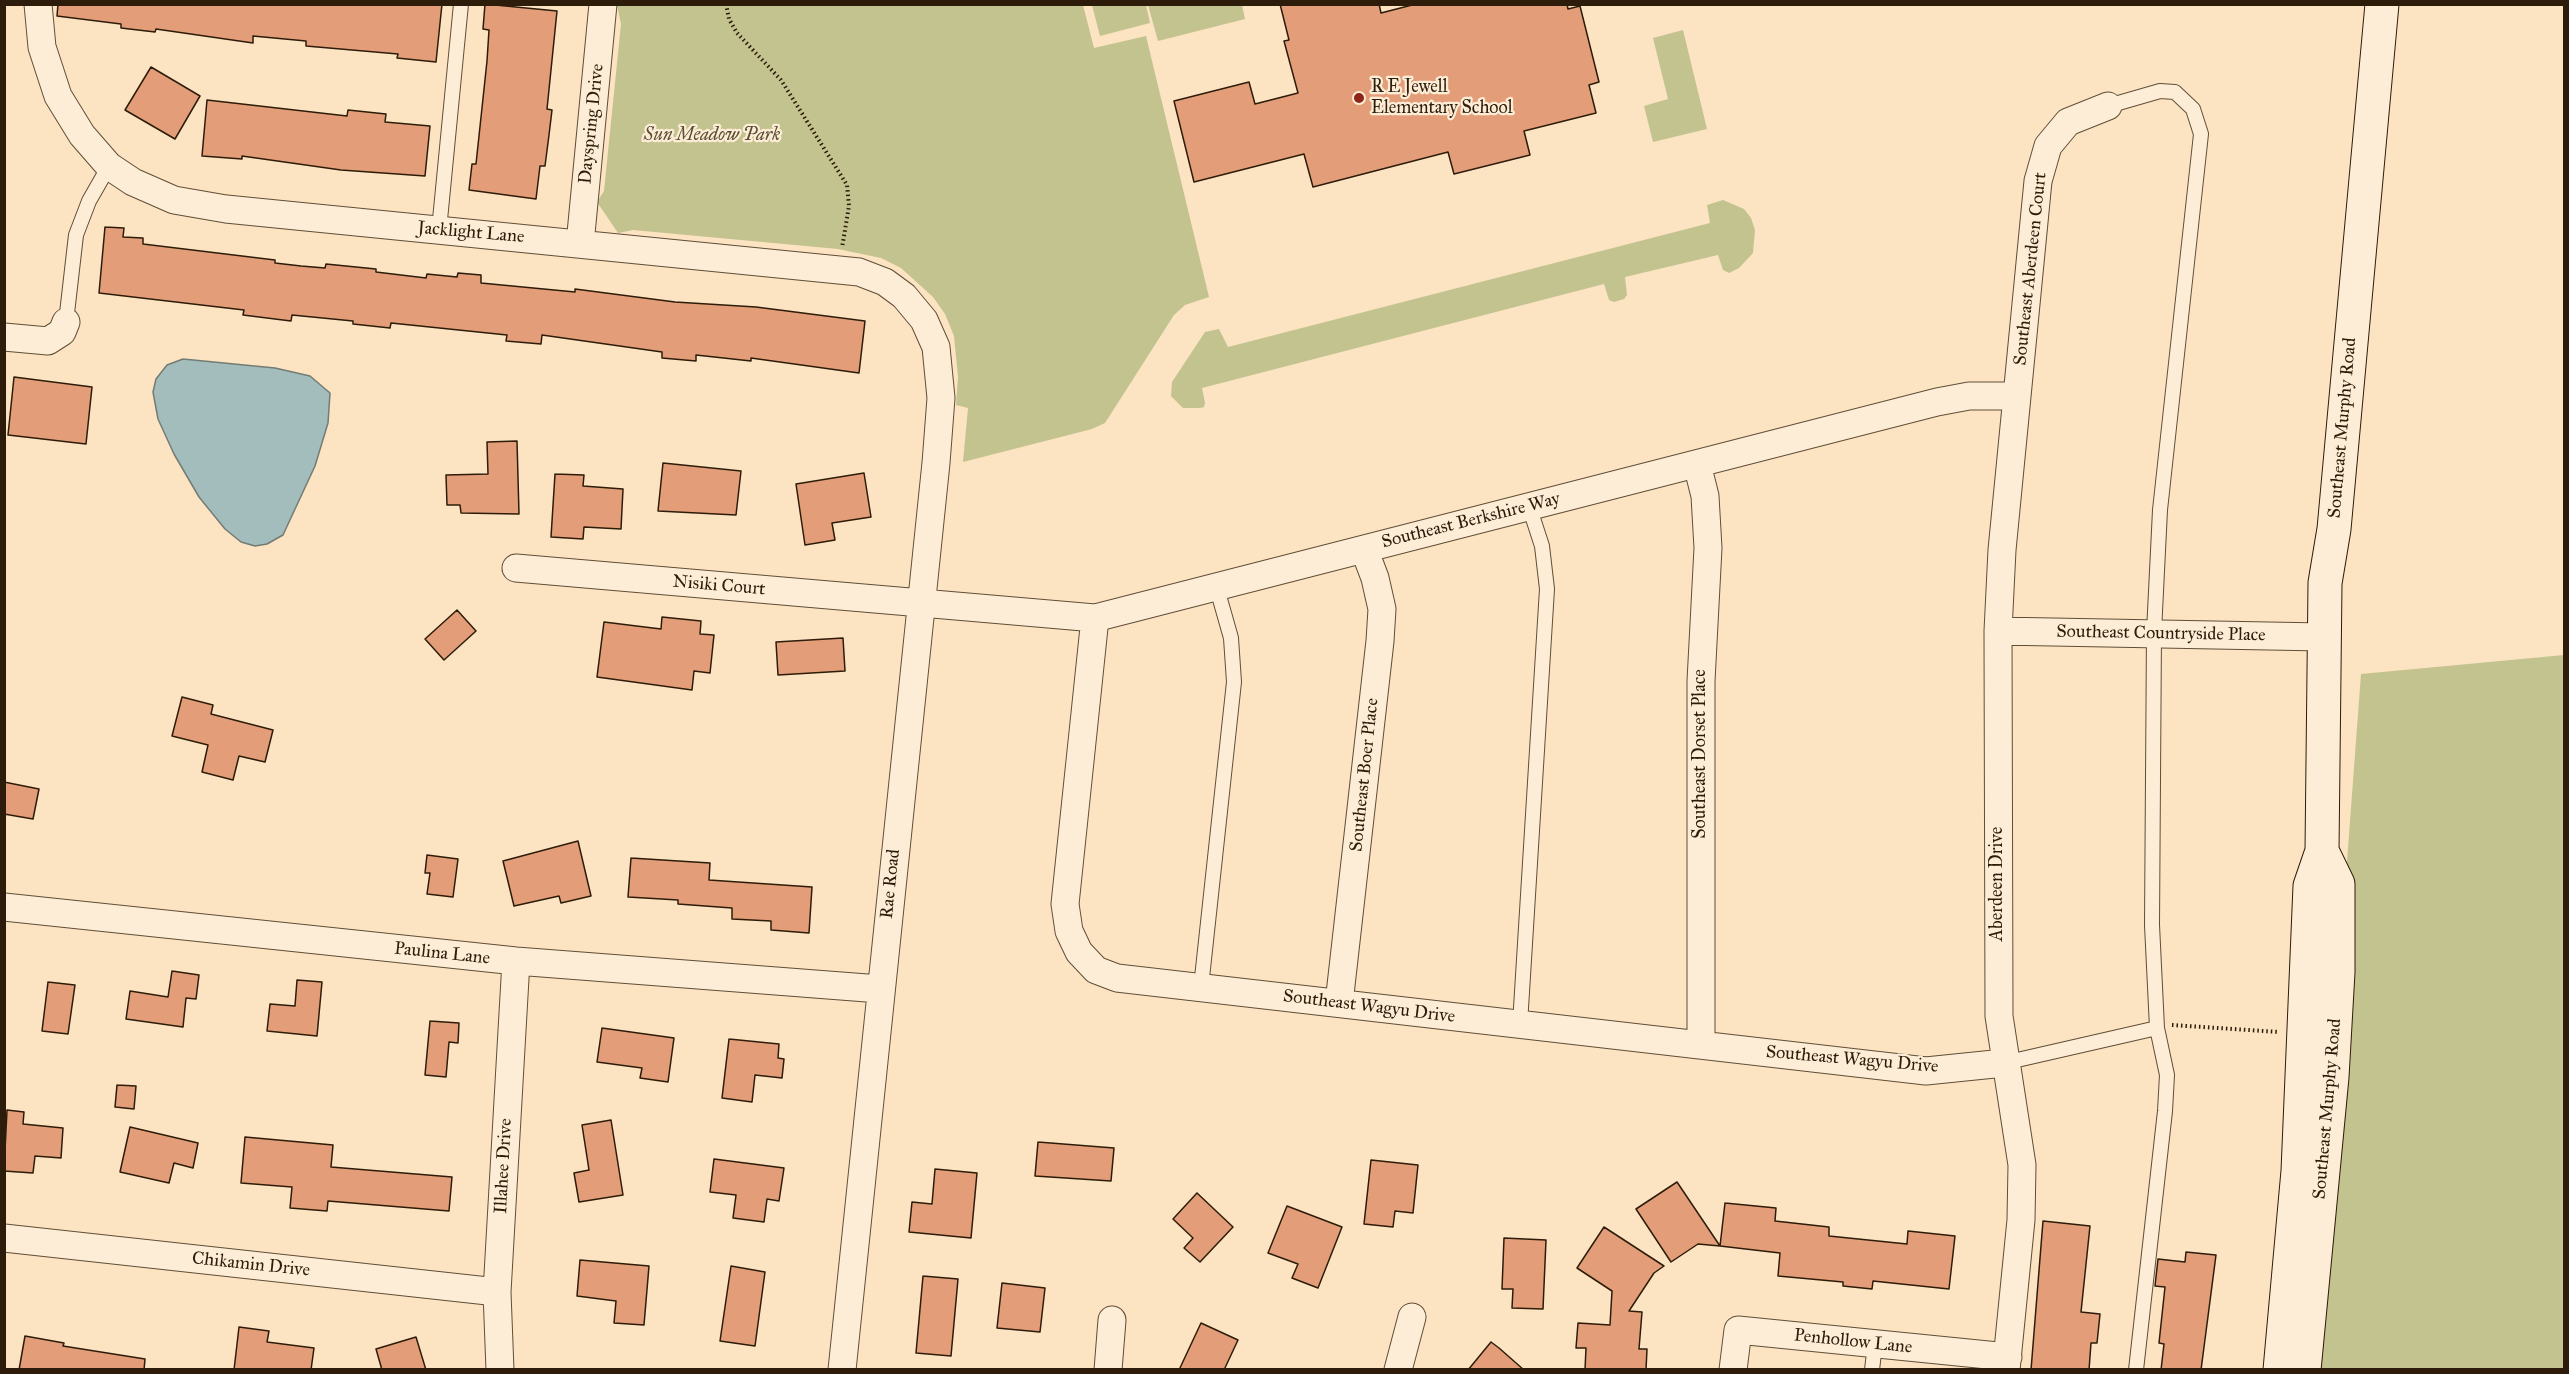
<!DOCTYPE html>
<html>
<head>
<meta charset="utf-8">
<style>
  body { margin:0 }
  #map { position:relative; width:2569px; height:1374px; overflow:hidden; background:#fce3c1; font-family:"IM FELL Great Primer",serif }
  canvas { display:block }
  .frame { position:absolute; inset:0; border:6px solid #2c1c09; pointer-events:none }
</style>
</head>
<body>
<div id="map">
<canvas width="2569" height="1374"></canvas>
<div class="frame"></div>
</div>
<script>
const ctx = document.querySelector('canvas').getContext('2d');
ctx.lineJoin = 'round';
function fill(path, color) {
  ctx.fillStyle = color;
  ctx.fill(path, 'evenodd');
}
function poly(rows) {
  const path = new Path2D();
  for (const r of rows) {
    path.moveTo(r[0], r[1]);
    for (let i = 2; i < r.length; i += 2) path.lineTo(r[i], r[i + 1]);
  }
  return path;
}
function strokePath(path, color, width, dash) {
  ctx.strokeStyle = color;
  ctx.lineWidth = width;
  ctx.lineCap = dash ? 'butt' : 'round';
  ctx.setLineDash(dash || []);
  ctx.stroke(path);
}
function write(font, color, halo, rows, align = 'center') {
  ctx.font = font + ' "IM FELL Great Primer",serif';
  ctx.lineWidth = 4.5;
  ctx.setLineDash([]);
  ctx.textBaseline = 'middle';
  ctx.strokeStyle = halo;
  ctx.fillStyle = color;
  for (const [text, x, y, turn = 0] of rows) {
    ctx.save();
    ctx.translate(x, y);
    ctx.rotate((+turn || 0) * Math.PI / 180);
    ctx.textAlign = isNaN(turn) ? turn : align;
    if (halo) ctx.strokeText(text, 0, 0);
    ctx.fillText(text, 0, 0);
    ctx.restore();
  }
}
fill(poly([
  [617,5,1083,5,1094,48,1146,36,1209,297,1185,305,1174,315,1105,423,1092,429,963,462,968,408,956,405,958,377,954,336,945,314,933,297,901,268,881,258,838,249,633,230,618,233,597,202,604,191,621,24],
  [1092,5,1146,5,1150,23,1100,36],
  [1148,5,1242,5,1245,19,1158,41],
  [1683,30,1707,129,1653,142,1644,106,1668,99,1653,38],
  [1723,200,1744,209,1751,218,1755,230,1753,253,1739,268,1729,273,1723,270,1718,255,1625,277,1627,295,1624,299,1614,302,1609,300,1604,284,1202,388,1205,403,1204,407,1200,408,1183,408,1171,396,1172,382,1205,332,1219,329,1228,347,1710,223,1707,205],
  [2564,655,2564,1369,2309,1370,2361,674]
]), '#c3c390');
const water = poly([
  [183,359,275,368,310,376,330,393,328,423,315,466,283,535,267,544,255,546,241,542,225,529,199,497,174,454,158,419,153,392,156,379,167,365,183,359]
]);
fill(water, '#a3bcbc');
strokePath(water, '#737c74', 1.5);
const building = poly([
  [58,4,442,4,436,62,397,58,398,54,306,46,306,41,253,36,253,43,156,29,155,32,121,28,121,24,57,16,58,4],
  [485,4,557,11,547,109,552,110,549,135,545,166,540,166,536,199,469,190,472,164,476,164,487,61,489,30,483,29,485,4],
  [1280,4,1379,4,1381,13,1416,4,1567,4,1568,9,1580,6,1599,82,1589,85,1596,113,1524,131,1530,155,1454,174,1448,152,1313,187,1304,154,1194,182,1174,101,1249,82,1255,104,1298,93,1284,41,1289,40,1280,4],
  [151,67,200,96,175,139,125,110,151,67],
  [207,100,347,116,348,110,386,114,385,122,430,126,425,176,341,170,242,156,242,159,202,156,207,100],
  [105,227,124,228,123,237,143,238,143,244,275,260,275,263,301,266,325,268,326,264,376,269,376,272,426,278,427,274,457,277,458,273,481,275,481,283,575,292,575,289,675,302,756,307,865,321,859,373,751,358,751,361,696,355,696,361,662,358,662,352,542,335,541,344,506,341,507,335,391,323,390,328,353,324,353,321,292,315,291,321,243,315,244,310,99,293,105,227],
  [14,377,92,387,86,444,8,435,14,377],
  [517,441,519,514,461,513,460,505,447,505,446,475,488,474,487,442,517,441],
  [663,463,741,471,736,515,658,511,663,463],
  [864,473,871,517,832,523,835,540,805,545,796,484,864,473],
  [555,474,584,475,583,486,623,489,621,529,584,527,583,539,551,537,555,474],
  [457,610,476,631,444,660,425,639,457,610],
  [662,617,701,621,700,634,714,635,710,673,694,671,692,690,597,677,604,622,661,629,662,617],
  [843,638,845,671,778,675,776,642,843,638],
  [182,697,213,705,211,714,273,730,265,762,239,756,233,780,202,772,208,745,172,736,182,697],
  [4,782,39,789,33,819,4,814,4,782],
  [578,841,591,896,561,903,559,896,514,906,503,861,578,841],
  [427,855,458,859,453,897,427,894,430,873,425,873,427,855],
  [631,858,710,863,709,880,812,887,809,933,771,930,771,921,732,919,732,908,678,904,678,900,628,897,631,858],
  [172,971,199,975,196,999,186,998,183,1027,126,1019,130,991,168,997,172,971],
  [297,980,322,982,317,1036,267,1031,270,1004,295,1006,297,980],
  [48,982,75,985,68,1034,42,1031,48,982],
  [430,1021,459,1023,458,1043,449,1042,446,1077,425,1075,430,1021],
  [602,1028,674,1038,668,1082,640,1078,642,1068,597,1062,602,1028],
  [729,1039,779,1044,778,1058,784,1059,782,1078,755,1075,752,1102,722,1098,729,1039],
  [117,1085,136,1086,134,1109,115,1107,117,1085],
  [7,1110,24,1112,23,1124,63,1128,61,1158,35,1156,33,1173,4,1171,7,1110],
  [611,1120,623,1195,579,1202,574,1173,589,1170,582,1125,611,1120],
  [130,1127,198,1143,193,1168,174,1163,169,1183,120,1172,130,1127],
  [245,1137,333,1145,331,1167,452,1177,449,1211,328,1201,327,1211,290,1208,292,1187,241,1183,245,1137],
  [1038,1142,1114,1148,1111,1181,1035,1176,1038,1142],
  [714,1159,784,1168,779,1201,767,1199,764,1222,733,1218,736,1195,710,1192,714,1159],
  [1371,1160,1418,1165,1413,1213,1395,1211,1393,1227,1364,1224,1371,1160],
  [935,1169,977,1173,971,1238,909,1232,912,1202,932,1204,935,1169],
  [1677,1182,1720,1246,1698,1244,1671,1262,1636,1209,1677,1182],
  [1197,1193,1233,1227,1200,1262,1184,1248,1193,1238,1173,1219,1197,1193],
  [1725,1203,1776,1208,1775,1221,1829,1227,1829,1236,1907,1244,1908,1231,1955,1236,1949,1289,1873,1281,1872,1289,1843,1286,1843,1282,1778,1276,1780,1253,1720,1246,1725,1203],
  [1287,1206,1342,1227,1318,1288,1292,1278,1298,1264,1268,1253,1287,1206],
  [2043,1221,2090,1226,2081,1312,2100,1314,2097,1343,2091,1343,2089,1370,2031,1370,2043,1221],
  [1604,1227,1664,1266,1654,1273,1629,1311,1642,1312,1639,1349,1647,1349,1646,1370,1585,1370,1586,1348,1576,1348,1578,1323,1610,1325,1612,1291,1577,1268,1604,1227],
  [1504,1238,1546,1240,1543,1309,1512,1308,1513,1289,1502,1289,1504,1238],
  [2186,1252,2216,1255,2201,1370,2161,1370,2164,1344,2159,1343,2165,1287,2155,1286,2158,1259,2185,1262,2186,1252],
  [580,1260,649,1266,644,1325,614,1323,616,1301,577,1296,580,1260],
  [731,1266,765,1272,755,1346,720,1341,731,1266],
  [923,1276,958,1279,951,1356,916,1353,923,1276],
  [1002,1283,1045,1288,1040,1332,997,1328,1002,1283],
  [1201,1323,1238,1340,1224,1370,1179,1370,1201,1323],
  [239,1327,269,1331,267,1342,314,1348,311,1370,234,1370,239,1327],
  [25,1336,64,1343,63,1346,145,1359,144,1370,19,1370,25,1336],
  [416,1337,426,1370,382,1370,376,1349,416,1337],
  [1491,1342,1499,1348,1524,1370,1468,1370,1491,1342]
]);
fill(building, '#e39e79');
strokePath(building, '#2c1c09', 1.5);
const service = poly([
  [2108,106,2160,91,2175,92,2193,109,2201,134,2160,510,2154,632,2152,925,2157,1028,2167,1075,2165,1111,2136,1370],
  [439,230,461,4],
  [66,322,76,235,89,201,109,166],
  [1201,987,1234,682,1231,638,1216,585],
  [1520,1024,1547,589,1542,546,1529,506],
  [2004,1063,2157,1028],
  [1872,1370,1875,1344]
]);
const minor = poly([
  [38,4,42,47,58,96,82,135,109,166,133,182,174,200,226,209,859,272,885,282,904,296,924,320,936,347,941,398,936,463,842,1370],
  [580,244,603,4],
  [4,337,48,341,62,332,66,322],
  [1697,464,1705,496,1708,548,1701,681,1701,1045],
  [516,568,1095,618,1937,402,1969,396,2017,396],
  [1095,618,1065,904,1069,931,1079,952,1096,970,1117,978,1926,1071,2004,1063],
  [1998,631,2323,637],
  [4,907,516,961,880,989],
  [1339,1003,1380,641,1382,609,1375,578,1364,549],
  [4,1238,497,1292],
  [500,1370,497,1292,516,961],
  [1108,1370,1112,1320],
  [1398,1370,1412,1317],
  [1733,1370,1738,1330,2008,1357],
  [2006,1370,2021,1220,2022,1165,1999,1016,1998,631,2002,550,2038,181,2048,146,2068,122,2108,106]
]);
const secondary = poly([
  [2280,1370,2298,1171,2310,886,2322,851,2325,583,2334,529,2382,4],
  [2304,1370,2332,1077,2338,972,2338,884,2322,851]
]);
strokePath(service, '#604e37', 16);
strokePath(minor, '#604e37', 29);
strokePath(secondary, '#2c1c09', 35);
strokePath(poly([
  [726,4,729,19,737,33,781,80,847,185,849,206,842,248],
  [2172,1025,2279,1032]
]), '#2c1c09', 4, [1.5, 3]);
strokePath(service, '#fdedd7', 14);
strokePath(minor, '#fdedd7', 27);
strokePath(secondary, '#fdedd7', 33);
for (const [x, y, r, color] of [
  [1359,98,6,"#8f2418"]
]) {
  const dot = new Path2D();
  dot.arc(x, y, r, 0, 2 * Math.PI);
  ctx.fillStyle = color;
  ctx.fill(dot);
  strokePath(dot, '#fdedd7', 2);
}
write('18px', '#2c1c09', '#fdedd7', [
  ["R E Jewell",1371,88],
  ["Elementary School",1371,109]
], 'left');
write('18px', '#2c1c09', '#fdedd7', [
  ["Dayspring Drive",592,124,-84],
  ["Jacklight Lane",471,233,5],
  ["Southeast Aberdeen Court",2031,269,-84],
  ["Southeast Murphy Road",2343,428,-85],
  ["Southeast Berkshire Way",1471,521,-14],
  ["Nisiki Court",719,586,5],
  ["Southeast Countryside Place",2161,634,1],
  ["Southeast Dorset Place",1701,754,-90],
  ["Southeast Boer Place",1365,775,-84],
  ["Rae Road",891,884,-84],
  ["Aberdeen Drive",1998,884,-90],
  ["Paulina Lane",442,954,6],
  ["Southeast Wagyu Drive",1369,1007,7],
  ["Southeast Wagyu Drive",1852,1060,5],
  ["Southeast Murphy Road",2328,1109,-85],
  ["Illahee Drive",504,1166,-87],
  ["Chikamin Drive",251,1265,6],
  ["Penhollow Lane",1853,1342,6]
]);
write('italic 18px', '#594e32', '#fdedd7', [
  ["Sun Meadow Park",712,136]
]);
</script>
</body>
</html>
